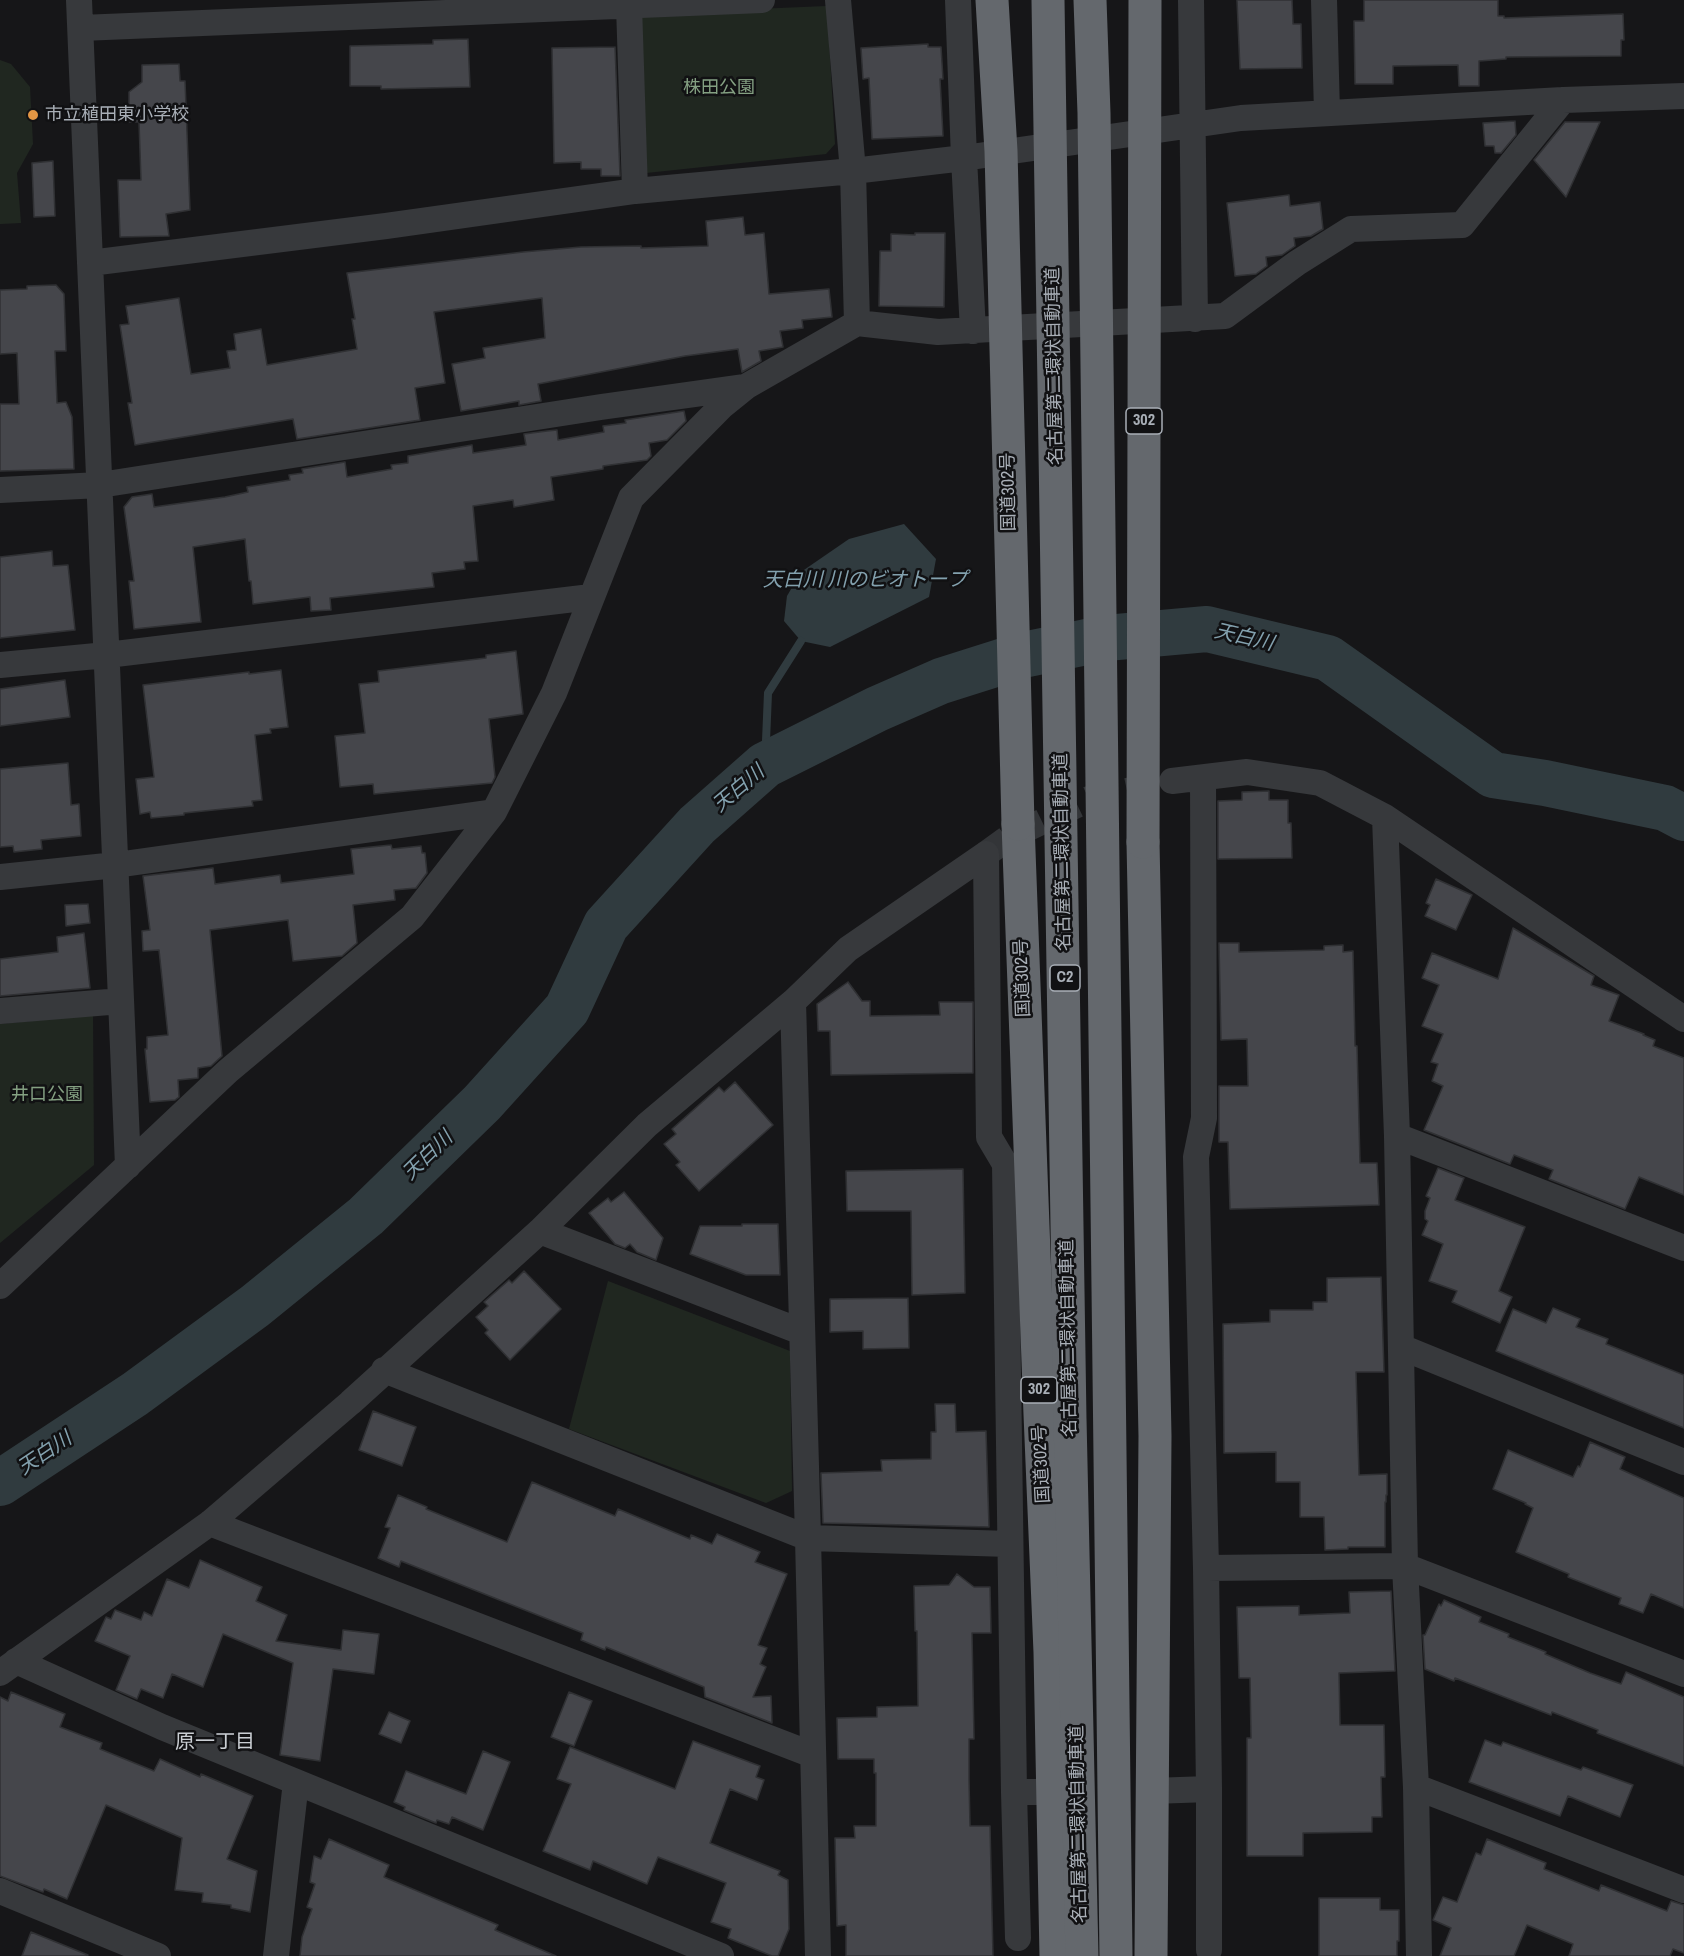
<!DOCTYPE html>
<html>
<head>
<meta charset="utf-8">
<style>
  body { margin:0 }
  canvas { display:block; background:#161618 }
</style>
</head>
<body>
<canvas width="1684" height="1956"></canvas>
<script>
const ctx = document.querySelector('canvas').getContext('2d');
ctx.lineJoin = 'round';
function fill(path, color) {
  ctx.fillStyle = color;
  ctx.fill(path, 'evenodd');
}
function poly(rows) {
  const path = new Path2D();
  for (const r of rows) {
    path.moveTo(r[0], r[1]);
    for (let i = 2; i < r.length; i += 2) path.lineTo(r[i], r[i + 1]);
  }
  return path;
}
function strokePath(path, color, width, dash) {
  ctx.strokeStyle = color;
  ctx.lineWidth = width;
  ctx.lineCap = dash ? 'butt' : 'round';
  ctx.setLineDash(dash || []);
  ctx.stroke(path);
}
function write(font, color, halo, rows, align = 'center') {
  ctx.font = font + ' "Archivo Narrow","Noto Sans JP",sans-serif';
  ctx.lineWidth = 5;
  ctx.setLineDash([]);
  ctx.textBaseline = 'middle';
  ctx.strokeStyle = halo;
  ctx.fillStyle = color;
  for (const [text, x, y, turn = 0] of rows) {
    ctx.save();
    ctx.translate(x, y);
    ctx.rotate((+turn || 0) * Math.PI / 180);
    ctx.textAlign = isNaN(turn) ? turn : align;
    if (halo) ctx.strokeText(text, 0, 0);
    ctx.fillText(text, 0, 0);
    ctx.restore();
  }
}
fill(poly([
  [827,6,835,144,826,154,646,173,638,14],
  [0,60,11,64,30,87,33,144,17,173,21,223,0,224],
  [93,1015,94,1165,0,1243,0,1024],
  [608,1281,790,1351,792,1491,766,1503,569,1429]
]), '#202720');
fill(poly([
  [904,524,936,559,929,597,830,647,801,641,784,621,787,596,801,572,849,539]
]), '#303b3f');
strokePath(poly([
  [765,765,768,693,801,641]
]), '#303b3f', 8);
strokePath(poly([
  [0,1483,135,1394,255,1306,366,1216,482,1103,567,1009,606,925,697,825,765,765,877,709,941,681,1023,655,1106,638,1207,629,1328,658,1493,775,1545,783,1665,808,1684,818]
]), '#303b3f', 46);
const building = poly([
  [1237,0,1292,0,1293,24,1301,24,1302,68,1240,69,1237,0],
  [1364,0,1498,0,1498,16,1504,16,1504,18,1623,14,1624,40,1621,40,1621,56,1506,57,1506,59,1479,61,1479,86,1459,86,1458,65,1393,66,1393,84,1355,84,1354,21,1364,21,1364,0],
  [468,39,470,87,381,89,381,86,350,86,350,46,433,44,433,40,468,39],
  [928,44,928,47,941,47,943,79,940,79,943,136,872,139,869,78,863,79,861,48,928,44],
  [615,47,620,176,601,176,601,169,581,169,581,162,554,163,552,48,615,47],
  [179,64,180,81,185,81,190,210,166,214,169,236,120,237,118,180,141,180,139,122,129,122,129,92,142,82,142,65,179,64],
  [1515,121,1516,135,1501,153,1495,153,1494,146,1485,146,1483,123,1515,121],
  [1565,122,1600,122,1566,197,1534,160,1565,122],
  [53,161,55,216,34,217,32,163,53,161],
  [1289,195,1290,206,1320,202,1323,229,1311,236,1294,238,1295,246,1282,255,1266,257,1267,266,1256,274,1235,276,1227,203,1289,195],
  [743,217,745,235,764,233,769,294,829,289,832,317,802,320,803,328,780,331,783,347,759,351,761,361,742,372,738,349,685,356,538,384,541,401,519,405,519,401,461,411,452,364,485,358,483,348,545,338,542,298,434,312,445,383,415,388,420,420,297,439,293,419,135,445,128,403,132,403,120,325,129,324,126,306,179,298,191,374,230,368,227,351,236,350,234,334,261,329,267,365,357,349,352,319,355,319,347,273,523,252,581,247,641,246,641,248,708,246,706,221,743,217],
  [915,233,945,233,944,307,879,306,880,251,891,251,891,234,915,235,915,233],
  [56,285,64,294,66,351,55,351,57,403,66,402,72,417,74,469,0,471,0,404,19,404,17,353,0,354,0,290,27,289,27,286,56,285],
  [684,411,686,421,667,440,649,443,651,456,647,460,603,466,603,469,551,477,554,500,514,507,513,500,473,506,478,561,464,562,465,569,432,573,434,587,330,598,331,610,311,611,310,597,253,604,251,581,249,581,245,539,193,547,201,622,134,629,129,581,134,581,124,507,132,497,152,494,154,507,225,497,248,492,247,487,290,480,289,475,303,473,302,469,345,462,347,477,392,469,391,465,408,463,408,456,472,445,473,453,526,445,524,434,547,431,557,430,558,440,604,432,603,426,626,423,625,420,684,411],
  [52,551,53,566,68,565,75,630,0,638,0,557,52,551],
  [516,651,523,714,489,719,495,777,492,783,374,794,373,784,340,787,335,736,365,733,359,684,379,682,378,671,486,658,486,655,516,651],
  [281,670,288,727,270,729,271,733,255,735,262,800,252,801,253,806,184,813,184,815,151,818,150,812,140,814,136,779,154,777,143,685,249,672,249,674,281,670],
  [65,680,70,717,0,726,0,689,65,680],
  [68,763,71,805,79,804,81,836,41,840,42,849,14,852,13,846,0,847,0,769,68,763],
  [1269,791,1269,800,1288,800,1288,823,1291,823,1292,858,1218,859,1218,801,1242,800,1242,792,1269,791],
  [391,845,392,849,421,846,422,853,425,853,427,873,416,888,394,890,395,900,353,905,357,943,342,956,293,961,288,920,210,930,222,1056,211,1066,198,1068,198,1078,178,1080,179,1097,175,1100,150,1102,145,1049,147,1049,147,1037,168,1035,159,950,143,951,142,931,150,930,143,876,213,868,215,884,280,875,281,883,354,874,351,849,391,845],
  [1436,879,1472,895,1456,930,1425,916,1430,905,1426,903,1436,879],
  [88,904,90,923,66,926,65,905,88,904],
  [1513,928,1594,976,1591,985,1619,995,1609,1021,1644,1034,1643,1035,1655,1040,1653,1046,1684,1058,1684,1195,1639,1177,1625,1209,1549,1179,1553,1170,1514,1155,1510,1164,1424,1130,1443,1086,1432,1081,1438,1064,1431,1062,1443,1034,1422,1026,1439,985,1422,978,1432,953,1498,979,1513,928],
  [84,933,90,988,0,996,0,959,58,952,57,937,84,933],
  [1219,943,1239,943,1239,952,1324,950,1324,946,1343,945,1343,952,1353,951,1355,1046,1357,1046,1360,1163,1377,1163,1379,1205,1230,1209,1228,1142,1219,1142,1219,1086,1248,1086,1247,1039,1221,1040,1219,943],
  [848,982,862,1001,870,1001,870,1016,940,1015,939,1002,973,1002,973,1073,831,1075,830,1031,818,1031,817,1004,848,982],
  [735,1082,773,1125,699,1191,676,1165,680,1162,664,1144,676,1134,672,1129,719,1087,724,1092,735,1082],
  [1438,1168,1464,1178,1455,1200,1525,1227,1499,1291,1512,1297,1500,1323,1452,1302,1457,1291,1429,1281,1443,1244,1422,1235,1428,1221,1425,1219,1425,1211,1430,1198,1426,1196,1438,1168],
  [963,1169,965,1293,912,1295,911,1211,847,1211,846,1171,963,1169],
  [624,1192,663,1238,656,1260,637,1252,630,1244,625,1248,615,1244,589,1213,608,1198,611,1202,624,1192],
  [742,1224,778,1224,780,1275,746,1275,690,1254,700,1226,742,1226,742,1224],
  [524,1271,561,1309,510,1360,485,1333,488,1330,476,1317,488,1306,484,1302,509,1280,512,1283,524,1271],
  [1381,1277,1384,1372,1356,1372,1359,1475,1387,1474,1387,1495,1386,1495,1386,1502,1385,1502,1385,1547,1348,1547,1348,1549,1325,1550,1324,1517,1300,1517,1300,1482,1276,1482,1276,1452,1224,1453,1223,1324,1270,1322,1270,1310,1313,1310,1313,1302,1327,1302,1327,1278,1381,1277],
  [908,1298,909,1348,863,1349,863,1331,830,1332,830,1299,908,1298],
  [1553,1308,1580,1319,1576,1327,1608,1339,1606,1344,1684,1375,1684,1428,1496,1351,1513,1309,1546,1323,1553,1308],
  [935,1404,955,1404,956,1432,986,1431,989,1527,823,1523,821,1473,882,1471,881,1460,931,1459,931,1432,936,1432,935,1404],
  [373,1411,416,1427,402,1466,359,1450,373,1411],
  [1590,1442,1625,1457,1620,1469,1684,1498,1684,1608,1651,1594,1643,1613,1619,1604,1621,1598,1568,1577,1569,1574,1516,1552,1533,1508,1525,1504,1526,1503,1493,1489,1508,1450,1573,1477,1578,1466,1580,1467,1590,1442],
  [532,1482,615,1516,618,1509,690,1539,691,1535,712,1544,717,1534,760,1552,755,1562,787,1574,758,1645,767,1648,760,1664,766,1667,753,1697,771,1696,772,1723,705,1697,704,1687,606,1647,605,1650,581,1640,583,1633,401,1561,399,1567,378,1558,390,1528,385,1527,398,1495,427,1507,426,1509,507,1542,532,1482],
  [200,1560,262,1587,256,1601,287,1615,276,1641,341,1650,343,1630,379,1634,374,1674,333,1669,320,1761,280,1755,293,1663,223,1634,203,1687,172,1674,163,1698,141,1689,137,1699,116,1690,130,1656,95,1641,106,1617,111,1619,115,1610,141,1620,144,1612,152,1616,167,1579,189,1588,200,1560],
  [957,1574,974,1587,990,1587,991,1633,972,1633,974,1739,969,1739,969,1780,970,1826,990,1826,993,1956,846,1956,846,1925,837,1926,835,1838,855,1838,854,1826,876,1826,876,1773,874,1773,874,1759,838,1759,837,1718,877,1717,877,1707,918,1706,917,1631,915,1631,914,1586,949,1585,957,1574],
  [1391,1591,1395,1671,1339,1673,1340,1725,1384,1725,1385,1777,1381,1777,1382,1817,1372,1817,1372,1832,1303,1833,1303,1856,1247,1856,1247,1738,1251,1738,1250,1678,1239,1678,1237,1607,1299,1606,1299,1615,1350,1613,1349,1592,1391,1591],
  [1444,1600,1481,1617,1479,1622,1509,1634,1508,1637,1546,1652,1545,1654,1590,1673,1621,1684,1626,1672,1684,1697,1684,1766,1597,1733,1598,1730,1552,1712,1551,1715,1455,1678,1454,1681,1425,1669,1423,1635,1425,1635,1439,1604,1441,1606,1444,1600],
  [11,1692,65,1714,60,1727,102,1743,100,1749,154,1771,160,1759,200,1777,201,1774,253,1796,227,1859,257,1871,250,1912,231,1908,231,1905,202,1902,203,1893,175,1890,182,1838,106,1805,67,1899,44,1889,43,1892,0,1876,0,1697,8,1701,11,1692],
  [569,1692,592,1701,574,1746,551,1737,569,1692],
  [389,1712,410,1721,401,1743,379,1734,389,1712],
  [1485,1740,1501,1746,1503,1742,1581,1770,1583,1767,1633,1785,1620,1817,1568,1796,1560,1816,1469,1782,1485,1740],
  [693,1741,760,1766,756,1777,764,1780,757,1800,730,1789,710,1843,780,1871,778,1875,788,1880,789,1929,778,1956,772,1956,728,1938,731,1929,711,1922,726,1883,658,1857,647,1884,593,1861,590,1870,543,1851,571,1784,557,1779,570,1747,675,1789,693,1741],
  [483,1751,510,1762,483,1830,452,1817,449,1824,437,1820,436,1823,404,1810,405,1807,394,1802,406,1771,466,1794,483,1751],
  [329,1839,389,1865,384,1877,498,1925,495,1930,556,1956,300,1956,302,1937,312,1909,307,1907,315,1884,310,1882,314,1856,321,1859,329,1839],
  [1487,1839,1546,1863,1544,1869,1599,1891,1601,1885,1667,1911,1671,1901,1684,1905,1684,1953,1673,1949,1670,1956,1569,1956,1573,1944,1527,1925,1514,1956,1440,1956,1451,1928,1433,1920,1443,1897,1457,1902,1476,1853,1481,1855,1487,1839],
  [1319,1898,1380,1898,1380,1910,1399,1910,1399,1941,1397,1941,1397,1956,1319,1956,1319,1898],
  [31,1932,88,1955,87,1956,22,1956,31,1932]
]);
fill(building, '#45464b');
strokePath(building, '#303134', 1.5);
strokePath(poly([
  [986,854,1008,838,1089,799,1159,784]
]), '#333538', 26, [26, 13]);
strokePath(poly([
  [79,0,128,1166],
  [838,0,853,171,857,323],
  [958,0,964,158,973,331],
  [1191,0,1195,319],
  [1324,0,1327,113],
  [629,5,635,191],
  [81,28,762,0],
  [90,263,386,226,635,191,853,171,964,158,1241,118,1563,100,1684,96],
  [0,490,100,485,601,407,745,387],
  [0,665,107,655,591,597],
  [1172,781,1247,772,1320,783,1385,817,1684,1019],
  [1385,817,1397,1136,1405,1566,1416,1787,1419,1956],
  [986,854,989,1137,1005,1164,1014,1792,1053,1792],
  [0,877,116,865,494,812],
  [793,1002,808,1538,818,1956],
  [0,1011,121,1001],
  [1397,1136,1684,1248],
  [540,1231,802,1332],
  [0,1286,228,1071,412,917,494,812,554,693,631,498,721,407,747,386,857,323,938,332,1225,316,1297,263,1351,229,1462,225,1563,100],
  [1401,1347,1684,1462],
  [384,1370,808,1538,1010,1544],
  [210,1523,813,1755],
  [1206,1568,1405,1566,1684,1674],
  [16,1661,162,1727,721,1956],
  [0,1673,210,1523,350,1403,540,1231,647,1125,793,1002,848,949,986,854],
  [1416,1787,1684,1890],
  [1209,1789,1209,1950],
  [1152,1791,1209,1789,1206,1568,1196,1157,1204,1118,1203,778],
  [1014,1792,1018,1938],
  [0,1891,158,1956],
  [276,1956,296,1782]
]), '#37393c', 26);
strokePath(poly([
  [1018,824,1040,1414,1050,1652,1056,1956],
  [1143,842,1155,1436,1151,1956]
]), '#64686d', 33);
strokePath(poly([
  [992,0,1001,151,1018,824],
  [1048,0,1070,1419,1082,1956],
  [1090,0,1094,113,1116,1956],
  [1143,842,1145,0]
]), '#64686d', 33);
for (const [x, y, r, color] of [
  [33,115,6,"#e29644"]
]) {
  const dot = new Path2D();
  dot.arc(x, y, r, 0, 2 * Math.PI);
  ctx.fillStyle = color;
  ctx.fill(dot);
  strokePath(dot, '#111113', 2);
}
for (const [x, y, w] of [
  [1144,421,36],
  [1065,978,30],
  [1039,1390,36]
]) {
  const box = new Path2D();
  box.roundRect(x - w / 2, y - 13, w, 26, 4.5);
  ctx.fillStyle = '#111113';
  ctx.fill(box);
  strokePath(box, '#a9afb7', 1.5);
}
write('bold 16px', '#a9afb7', null, [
  ["302",1144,421],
  ["C2",1065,978],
  ["302",1039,1390]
]);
write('18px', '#84a082', '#111113', [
  ["株田公園",719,88],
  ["井口公園",47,1095]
]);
write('18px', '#a9afb7', '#111113', [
  ["市立植田東小学校",45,115]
], 'left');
write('18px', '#a9afb7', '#111113', [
  ["名古屋第二環状自動車道",1055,366,-91],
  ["国道302号",1009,492,-91],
  ["名古屋第二環状自動車道",1063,852,-91],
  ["国道302号",1023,978,-92],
  ["名古屋第二環状自動車道",1069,1338,-91],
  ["国道302号",1042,1464,-93],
  ["名古屋第二環状自動車道",1079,1824,-91]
]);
write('italic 20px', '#83a1ae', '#111113', [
  ["天白川 川のビオトープ",865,581],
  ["天白川",1244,638,13],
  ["天白川",739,789,-40],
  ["天白川",428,1156,-44],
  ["天白川",45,1454,-34]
]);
write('20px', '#caced3', '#111113', [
  ["原一丁目",215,1743]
]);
</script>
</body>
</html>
